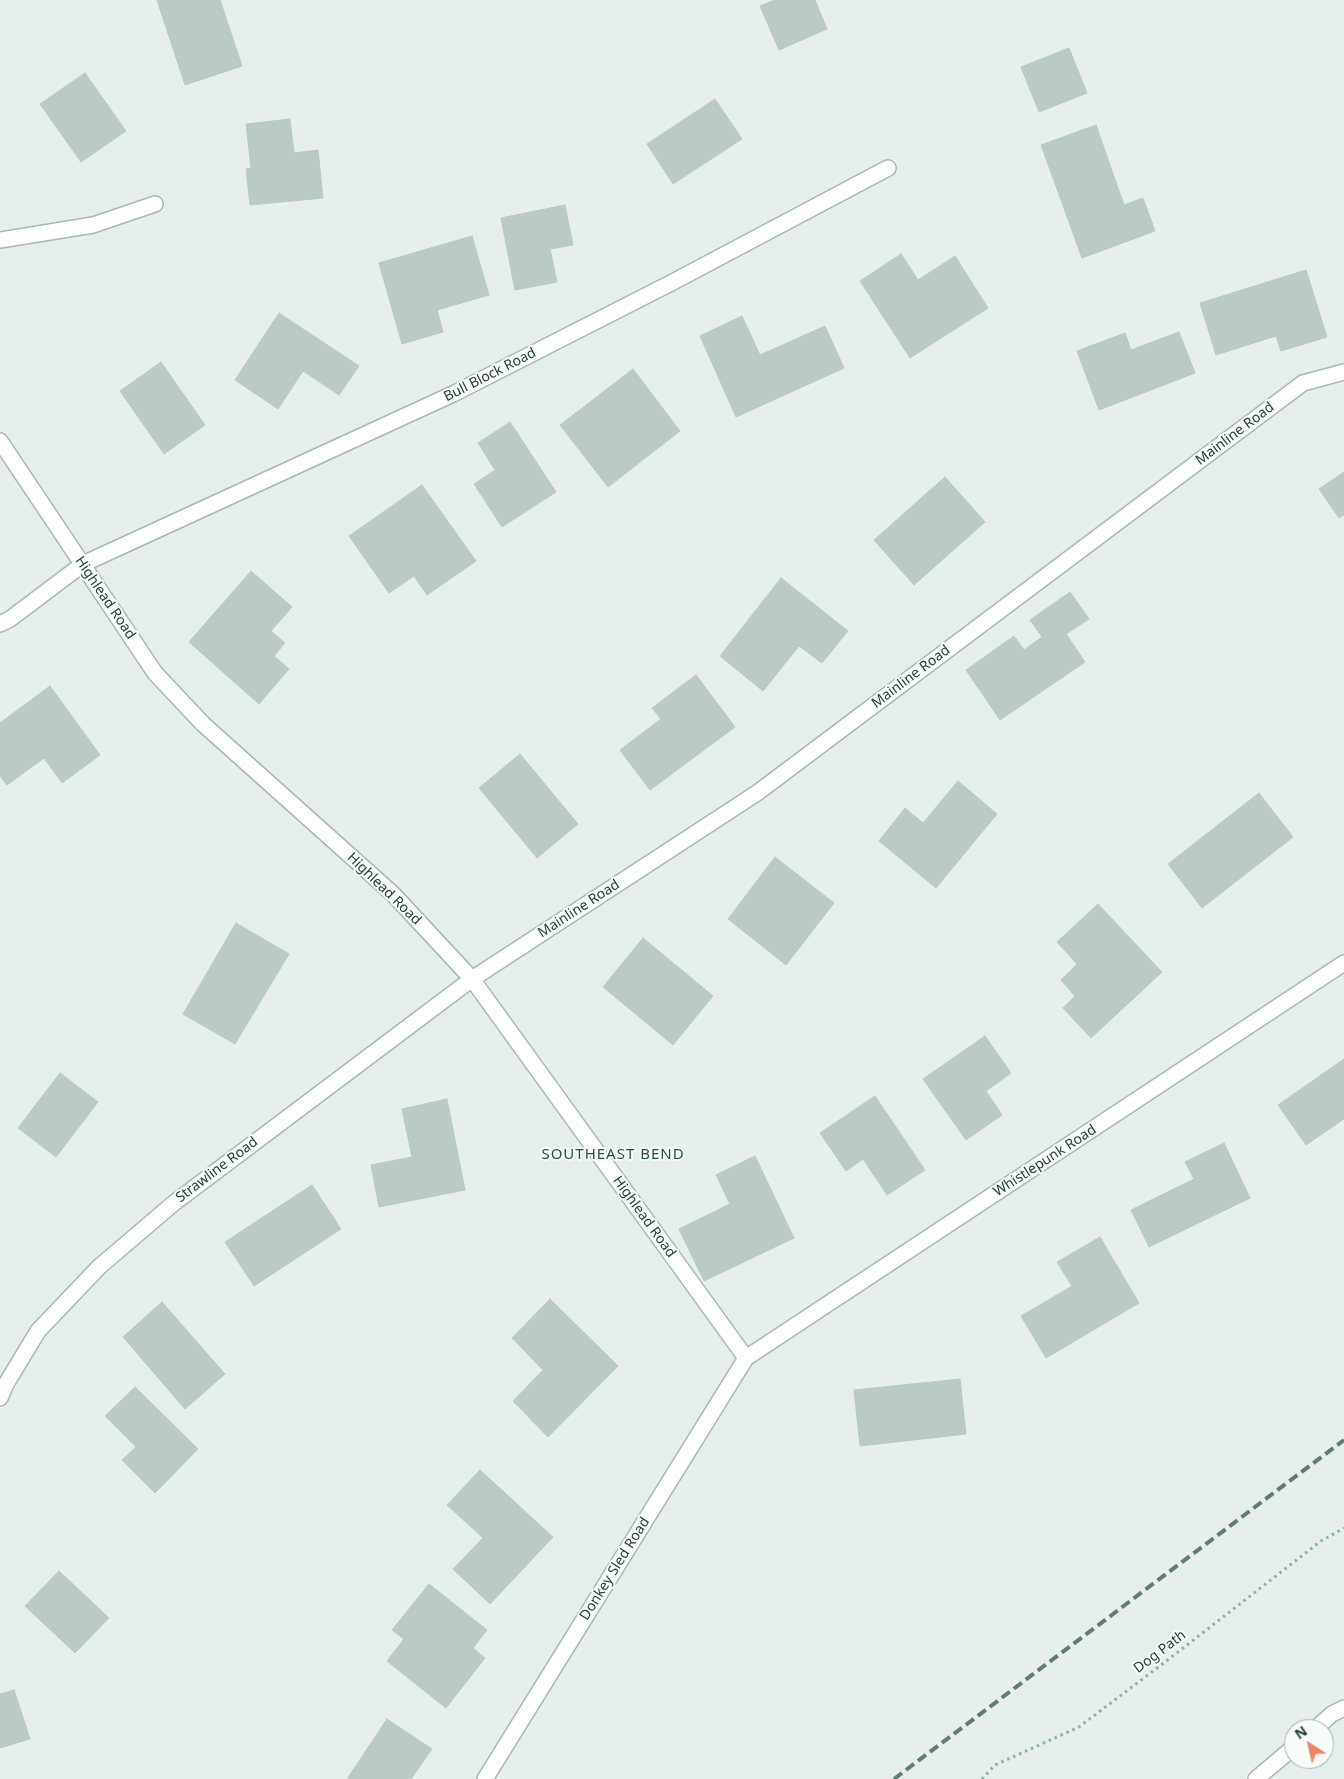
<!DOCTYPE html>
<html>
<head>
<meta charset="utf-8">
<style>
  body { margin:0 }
  #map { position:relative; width:1344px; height:1779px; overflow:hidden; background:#e6efeb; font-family:"Noto Sans",sans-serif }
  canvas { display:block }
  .north { position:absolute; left:1284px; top:1719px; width:50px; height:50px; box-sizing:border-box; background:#f7fbf9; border:1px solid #a3b1ad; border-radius:50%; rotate:325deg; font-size:14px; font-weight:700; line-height:20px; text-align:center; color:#24423a }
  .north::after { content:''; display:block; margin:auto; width:18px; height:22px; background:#f4845f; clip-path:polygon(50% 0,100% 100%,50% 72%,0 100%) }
</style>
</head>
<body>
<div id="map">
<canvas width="1344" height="1779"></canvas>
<div class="north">N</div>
</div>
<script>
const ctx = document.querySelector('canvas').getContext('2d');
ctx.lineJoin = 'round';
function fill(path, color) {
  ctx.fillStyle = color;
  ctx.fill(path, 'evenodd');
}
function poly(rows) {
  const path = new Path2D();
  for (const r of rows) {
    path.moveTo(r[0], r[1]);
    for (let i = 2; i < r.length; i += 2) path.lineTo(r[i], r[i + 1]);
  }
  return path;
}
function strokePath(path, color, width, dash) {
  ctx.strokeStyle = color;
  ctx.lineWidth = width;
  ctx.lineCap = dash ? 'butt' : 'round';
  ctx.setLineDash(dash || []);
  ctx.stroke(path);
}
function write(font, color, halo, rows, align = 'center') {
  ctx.font = font + ' "Noto Sans",sans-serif';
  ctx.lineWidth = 4;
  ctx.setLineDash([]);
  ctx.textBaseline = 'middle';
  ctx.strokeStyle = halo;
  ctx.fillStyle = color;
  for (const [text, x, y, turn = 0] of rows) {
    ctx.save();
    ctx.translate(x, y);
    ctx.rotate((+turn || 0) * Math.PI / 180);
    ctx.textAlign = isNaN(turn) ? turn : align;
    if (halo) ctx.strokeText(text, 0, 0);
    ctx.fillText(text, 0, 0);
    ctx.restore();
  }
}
const building = poly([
  [157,0,220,0,242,66,185,85,157,0],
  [775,0,815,0,827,29,779,50,760,6,775,0],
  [1069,48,1087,93,1039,112,1021,67,1069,48],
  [85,73,126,131,81,162,40,104,85,73],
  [715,99,742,139,673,184,647,144,715,99],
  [290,119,294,153,318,150,323,198,250,205,246,169,251,168,246,124,290,119],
  [1096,125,1124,205,1143,198,1155,231,1082,258,1041,145,1096,125],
  [565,205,573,245,550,249,557,282,515,290,501,218,565,205],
  [472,236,489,295,437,310,443,332,402,344,379,263,472,236],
  [901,254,918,280,955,256,988,308,910,358,860,281,901,254],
  [1306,270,1327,337,1281,351,1276,336,1216,355,1200,303,1306,270],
  [279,313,359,366,339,395,303,371,278,409,235,380,279,313],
  [742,316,760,355,825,326,844,368,736,417,700,336,742,316],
  [1179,332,1195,373,1099,410,1077,351,1125,333,1131,350,1179,332],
  [161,362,205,425,164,454,120,391,161,362],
  [633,369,680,431,608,487,560,425,633,369],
  [510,422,556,492,502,527,474,484,495,470,478,443,510,422],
  [1344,472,1344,515,1339,518,1319,489,1344,472],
  [945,477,985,522,914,585,874,540,945,477],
  [422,485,476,561,427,595,414,576,389,593,349,536,422,485],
  [251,571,292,607,271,631,285,643,274,656,289,669,259,704,189,642,251,571],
  [781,578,848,631,822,663,799,646,763,691,720,656,781,578],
  [1070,592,1089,619,1066,634,1085,662,1000,720,966,670,1014,636,1024,650,1042,637,1030,620,1070,592],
  [696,675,735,727,650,790,620,750,661,719,652,708,696,675],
  [50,686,100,755,62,783,44,758,7,785,0,776,0,723,50,686],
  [520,754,578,824,537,858,479,788,520,754],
  [958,781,997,814,936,888,879,841,905,808,923,823,958,781],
  [1259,793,1293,837,1202,908,1168,864,1259,793],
  [775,857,834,903,786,965,728,919,775,857],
  [1098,904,1162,972,1091,1038,1063,1008,1075,996,1061,980,1077,964,1057,942,1098,904],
  [236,923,289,954,235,1044,183,1014,236,923],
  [643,938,713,996,673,1045,603,987,643,938],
  [985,1036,1011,1073,986,1091,1002,1115,966,1140,923,1079,985,1036],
  [1344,1059,1344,1119,1306,1145,1278,1105,1344,1059],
  [60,1073,98,1102,56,1157,18,1128,60,1073],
  [875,1096,925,1170,887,1195,863,1159,846,1171,820,1133,875,1096],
  [447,1099,465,1190,379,1207,371,1165,412,1157,402,1109,447,1099],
  [1224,1143,1250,1198,1149,1247,1131,1210,1194,1179,1185,1162,1224,1143],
  [755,1156,794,1238,704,1281,679,1229,730,1204,716,1175,755,1156],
  [312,1185,341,1229,254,1286,225,1242,312,1185],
  [1100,1237,1139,1303,1046,1358,1021,1316,1072,1286,1057,1262,1100,1237],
  [550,1299,618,1366,548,1437,513,1401,543,1370,512,1338,550,1299],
  [162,1302,225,1374,185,1409,123,1337,162,1302],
  [960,1379,966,1434,860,1446,854,1390,960,1379],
  [135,1387,198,1449,155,1493,122,1460,136,1447,105,1416,135,1387],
  [480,1470,553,1537,490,1604,453,1569,483,1538,447,1505,480,1470],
  [59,1571,109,1618,75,1653,25,1606,59,1571],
  [429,1584,487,1630,473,1648,485,1658,446,1708,387,1661,404,1639,392,1630,429,1584],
  [14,1690,30,1739,0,1748,0,1694,14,1690],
  [387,1719,432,1749,411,1779,347,1779,387,1719]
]);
fill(building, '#bbcac4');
strokePath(building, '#b8c9c2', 1);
const minor = poly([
  [0,240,93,225,155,204],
  [0,441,155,673,203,724,393,894,472,979,746,1358],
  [0,624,10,619,83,564,453,394,671,283,888,168],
  [0,1398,6,1384,38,1331,99,1267,174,1203,472,979,757,793,1303,383,1344,372],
  [1315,1729,1332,1714,1344,1708],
  [485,1779,746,1358,1344,963],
  [1256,1779,1294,1747]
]);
strokePath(minor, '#a8b8b2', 18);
strokePath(poly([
  [982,1779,995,1765,1079,1727,1169,1659,1321,1541,1344,1528]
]), '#86b3a5', 3, [2.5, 4]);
strokePath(minor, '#fff', 15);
strokePath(poly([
  [894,1779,1344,1440]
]), '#5f7d75', 4, [10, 5]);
write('14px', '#24423a', '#f7fbf9', [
  ["Bull Block Road",490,375,-27],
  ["Mainline Road",1235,434,-37],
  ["Highlead Road",105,598,56],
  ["Mainline Road",911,677,-37],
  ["Highlead Road",384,889,44],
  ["Mainline Road",579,909,-33],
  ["Whistlepunk Road",1045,1161,-33],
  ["Strawline Road",217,1170,-37],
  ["Highlead Road",644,1217,54],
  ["Donkey Sled Road",615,1569,-58],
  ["Dog Path",1160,1652,-37]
]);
ctx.letterSpacing = '1px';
write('15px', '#1f5548', '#f7fbf9', [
  ["SOUTHEAST BEND",613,1155]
]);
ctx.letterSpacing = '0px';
</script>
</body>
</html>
